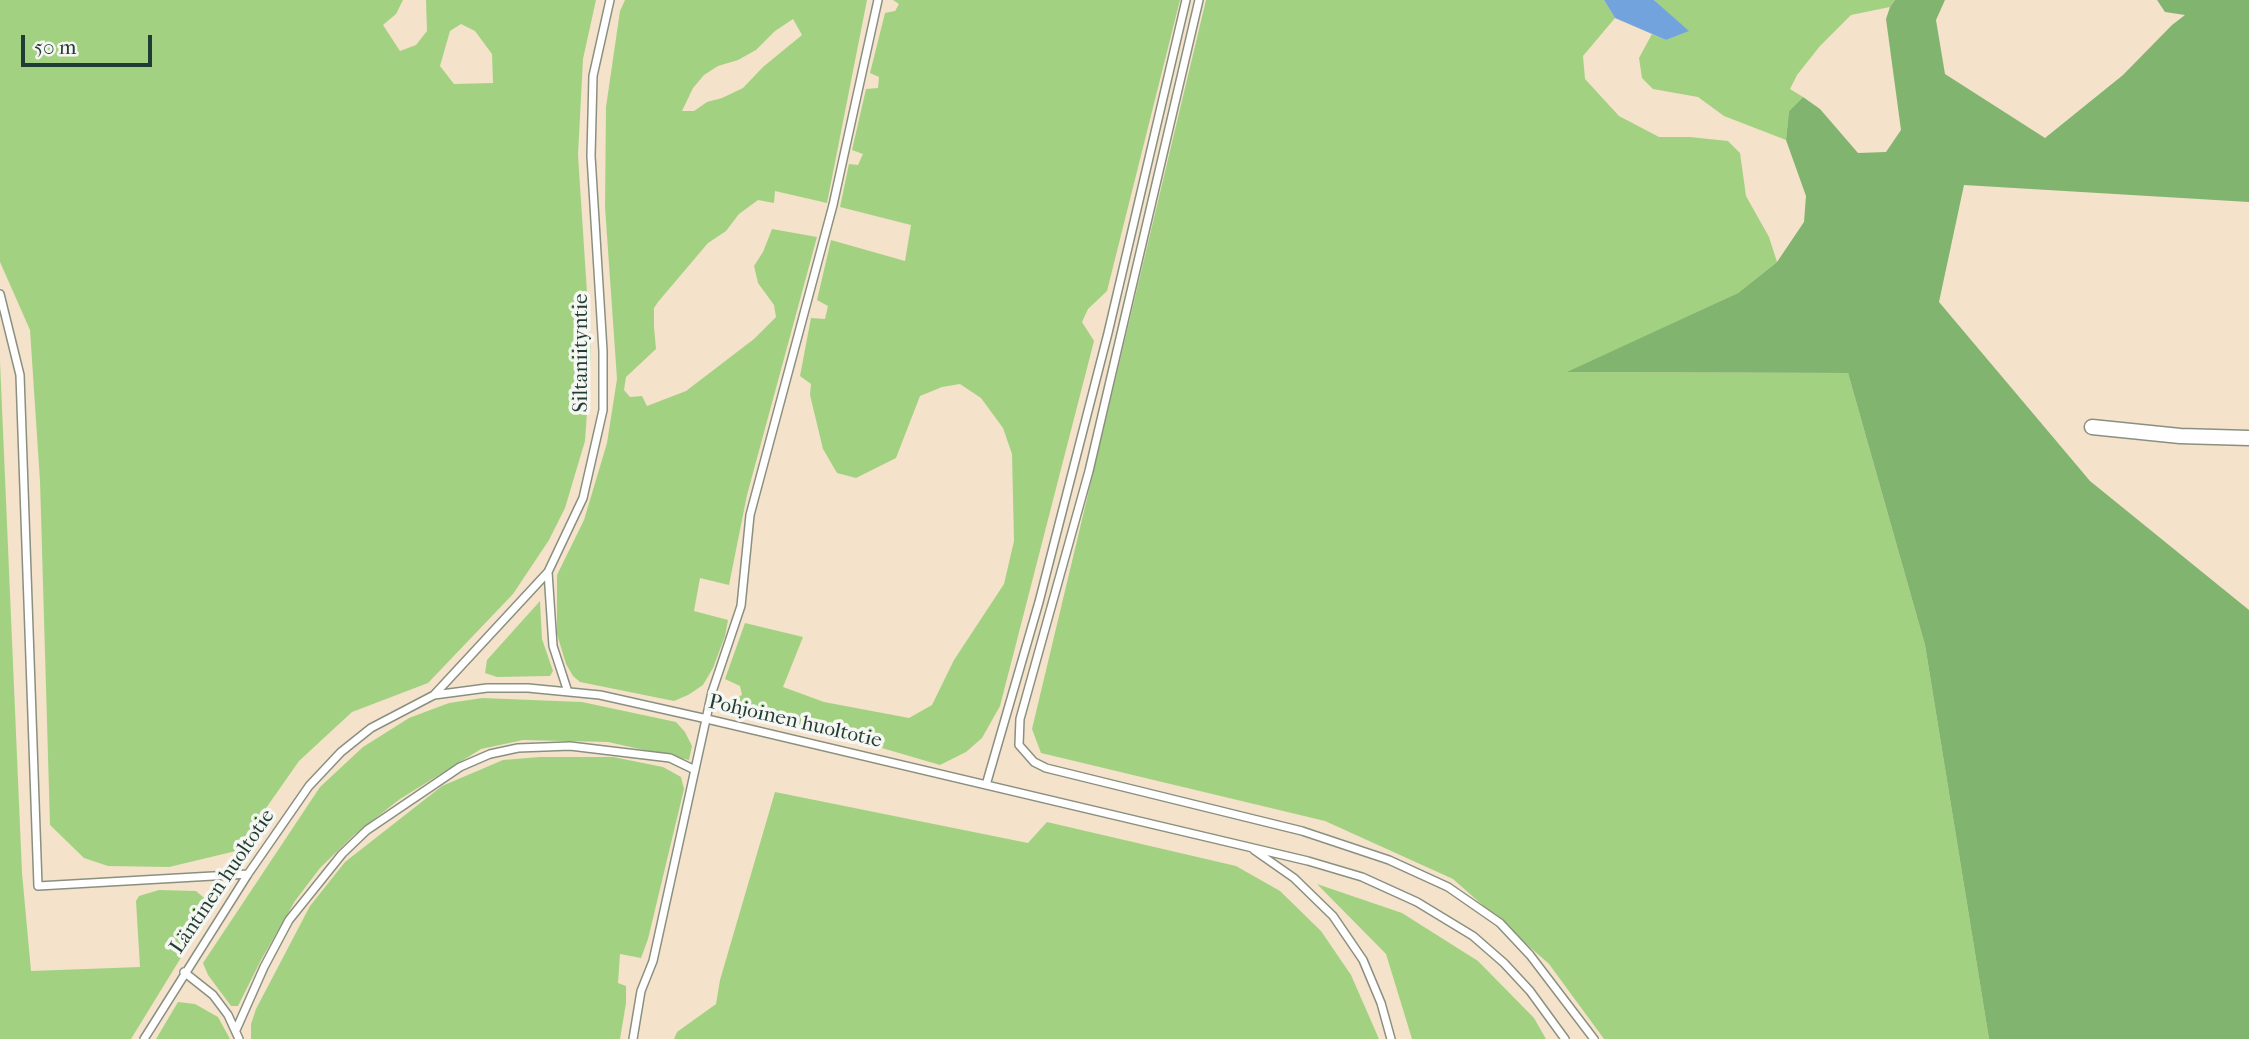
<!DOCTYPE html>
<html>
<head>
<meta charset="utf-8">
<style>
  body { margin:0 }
  #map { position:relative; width:2249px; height:1039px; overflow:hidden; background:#f4e2cb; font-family:"IM FELL French Canon",serif }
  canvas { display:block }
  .scale { position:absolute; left:21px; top:35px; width:131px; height:32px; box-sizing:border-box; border:4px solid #1f3d34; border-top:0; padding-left:9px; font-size:21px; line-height:24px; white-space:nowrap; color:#1f3d34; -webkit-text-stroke:5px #f6f6f2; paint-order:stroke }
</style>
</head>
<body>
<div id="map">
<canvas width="2249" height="1039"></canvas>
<div class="scale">50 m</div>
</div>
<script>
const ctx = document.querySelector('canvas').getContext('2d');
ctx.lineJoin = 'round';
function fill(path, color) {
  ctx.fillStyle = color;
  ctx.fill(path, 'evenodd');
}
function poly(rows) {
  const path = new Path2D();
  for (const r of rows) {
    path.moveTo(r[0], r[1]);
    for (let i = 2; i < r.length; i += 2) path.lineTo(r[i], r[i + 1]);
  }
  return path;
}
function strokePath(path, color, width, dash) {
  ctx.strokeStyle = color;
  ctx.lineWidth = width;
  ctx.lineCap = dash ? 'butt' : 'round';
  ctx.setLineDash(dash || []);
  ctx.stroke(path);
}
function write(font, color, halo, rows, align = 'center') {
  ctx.font = font + ' "IM FELL French Canon",serif';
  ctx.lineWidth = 7;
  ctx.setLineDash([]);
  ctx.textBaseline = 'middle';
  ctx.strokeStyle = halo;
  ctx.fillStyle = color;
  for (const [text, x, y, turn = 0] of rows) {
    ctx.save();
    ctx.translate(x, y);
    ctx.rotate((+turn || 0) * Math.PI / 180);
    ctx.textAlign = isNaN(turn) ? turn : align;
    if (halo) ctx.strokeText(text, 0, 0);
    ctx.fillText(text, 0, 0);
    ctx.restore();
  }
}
fill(poly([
  [0,0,403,0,396,14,383,25,400,51,416,45,427,31,426,0,596,0,583,59,578,155,591,354,585,441,565,508,549,540,513,594,428,683,352,712,299,761,236,851,169,867,108,866,84,858,50,825,40,481,30,330,0,262],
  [461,24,475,31,492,54,493,83,454,84,440,66,450,31],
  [625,0,867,0,827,203,775,191,774,203,758,200,739,214,726,231,708,243,658,302,654,308,654,327,656,349,626,377,624,390,630,397,642,396,647,406,686,391,754,339,776,317,774,305,758,283,754,266,763,252,772,229,817,237,747,495,729,585,700,578,694,611,728,620,725,636,713,668,703,685,688,695,674,701,580,682,573,676,566,664,557,634,557,575,584,520,607,443,617,379,605,207,606,107,620,11],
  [793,19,802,35,763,67,743,88,722,98,707,102,694,111,682,111,693,88,704,75,718,66,738,60,756,50,775,31],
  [893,0,1180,0,1107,291,1088,309,1082,322,1094,341,1000,706,982,738,966,752,940,765,762,713,746,718,729,714,721,705,742,695,740,686,725,679,745,623,803,637,783,687,824,702,909,718,932,705,954,660,1004,584,1014,541,1012,454,1003,428,981,398,960,384,942,387,920,396,896,458,856,478,837,473,823,449,810,395,811,384,800,376,811,318,825,319,828,306,817,300,831,240,905,261,911,225,840,207,849,164,858,165,863,154,852,150,866,89,878,88,879,77,870,73,885,13,895,11,899,4],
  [1206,0,1604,0,1615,18,1583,56,1585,79,1619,116,1659,137,1690,137,1728,141,1740,153,1746,196,1769,237,1777,262,1738,293,1569,372,1848,373,1925,645,1989,1039,1604,1039,1549,964,1453,879,1325,821,1041,753,1032,729],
  [1654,0,1895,0,1890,7,1851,15,1820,46,1797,75,1790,89,1803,97,1789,111,1786,140,1724,116,1698,97,1653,89,1642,78,1639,58,1652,34,1666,40,1688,31],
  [0,361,22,873,31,971,140,967,136,901,139,896,159,890,196,891,209,902,209,912,131,1039,0,1039],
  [540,601,542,639,553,671,550,676,497,677,485,673,487,660],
  [482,698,582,702,676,722,685,732,692,746,689,760,608,742,523,740,481,749,400,799,355,834,320,868,295,901,261,960,238,1006,231,1006,208,975,203,963,320,787,363,747,409,718,449,703],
  [540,757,613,757,663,767,681,777,684,789,648,939,641,958,620,954,618,983,626,986,626,1003,620,1039,251,1039,251,1024,256,1009,310,906,345,862,442,786,503,760],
  [775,792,1028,843,1047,822,1236,866,1280,891,1321,931,1351,975,1379,1039,674,1039,677,1032,716,1004,720,980],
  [1317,884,1402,913,1478,961,1534,1018,1546,1039,1412,1039,1386,954],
  [178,1002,195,1004,218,1017,230,1039,156,1039]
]), '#a2d281');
fill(poly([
  [1895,0,1945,0,1936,20,1945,74,2045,138,2123,75,2172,25,2185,15,2165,12,2157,0,2249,0,2249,202,1964,185,1939,302,2090,481,2249,610,2249,1039,1989,1039,1925,645,1848,373,1567,372,1738,293,1777,262,1804,222,1806,196,1786,140,1789,111,1803,97,1820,109,1858,153,1886,152,1901,130,1886,19,1890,7]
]), '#81b46f');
fill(poly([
  [1604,0,1654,0,1689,31,1666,40,1615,18]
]), '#72a3dc');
const lane = poly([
  [1199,0,1089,471,1020,719,1019,745,1034,762,1046,768,1302,831,1389,860,1448,887,1500,923,1530,955,1594,1039],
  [0,294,20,375,38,886,248,874],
  [548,572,553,646,568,692],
  [434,695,548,572,583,498,603,410,603,351,591,156,593,76,610,0],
  [986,785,1039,602,1108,333,1186,0],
  [1254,850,1294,878,1333,916,1363,960,1381,1003,1391,1039],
  [184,972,213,995,228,1015,239,1039],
  [236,1030,264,967,289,920,342,854,367,830,460,767,490,754,518,748,570,746,670,758,695,770],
  [144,1039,248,874,309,786,341,752,371,728,434,695,487,688,528,688,600,695,707,719,1308,861,1362,877,1417,902,1473,936,1504,963,1530,991,1565,1039],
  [633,1039,641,991,653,961,712,692,741,606,750,515,833,205,878,0]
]);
const street = poly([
  [2092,427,2180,436,2249,438]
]);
strokePath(lane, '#8a9080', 10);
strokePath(street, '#8a9080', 17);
strokePath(lane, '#fff', 7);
strokePath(street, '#fff', 14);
write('21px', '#1f3d34', '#f6f6f2', [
  ["Siltaniityntie",582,353,-90],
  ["Pohjoinen huoltotie",795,722,13],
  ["Läntinen huoltotie",223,882,-56]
]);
</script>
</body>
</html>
